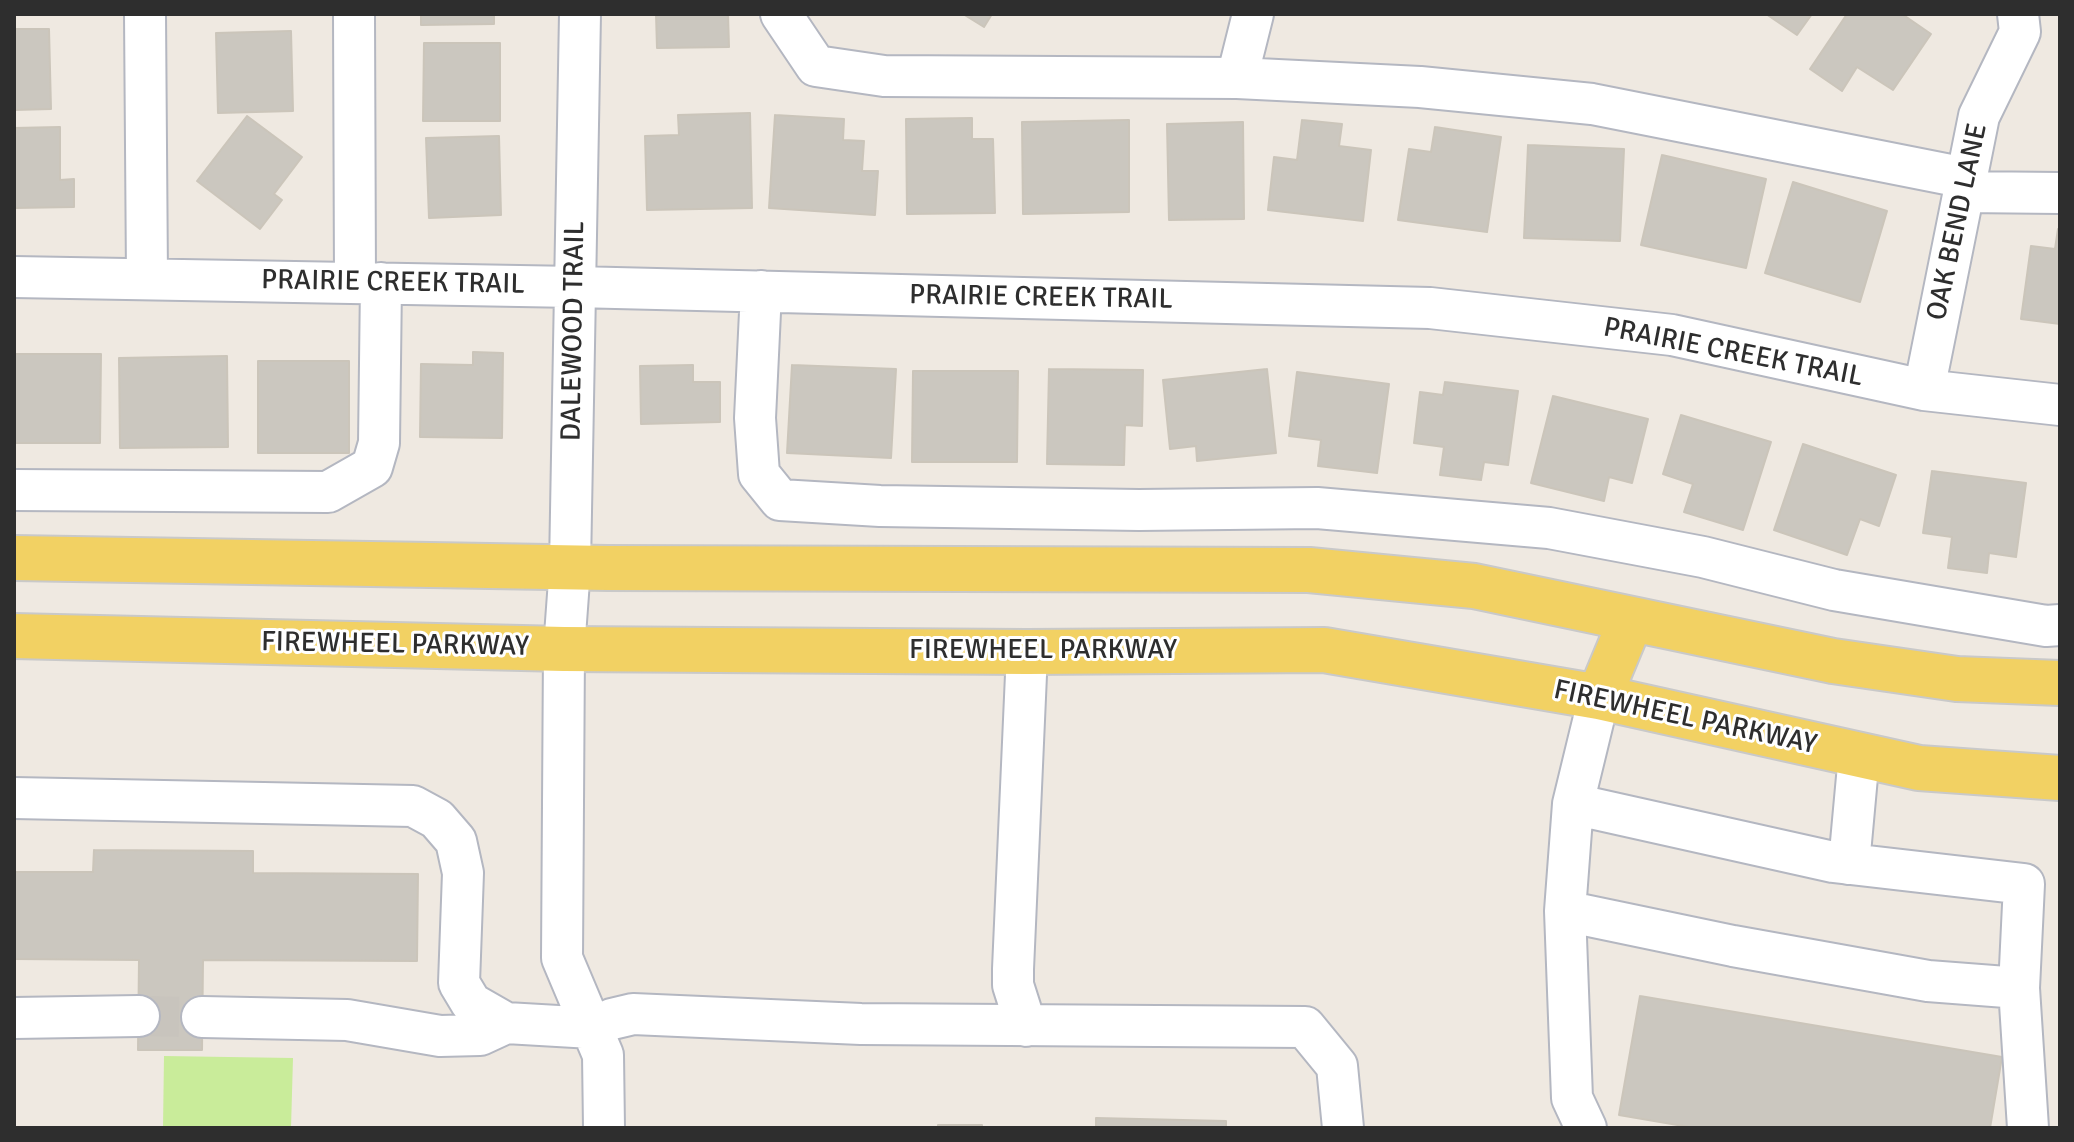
<!DOCTYPE html>
<html>
<head>
<meta charset="utf-8">
<style>
  body { margin:0 }
  #map { position:relative; width:2074px; height:1142px; overflow:hidden; background:#efe9e1; font-family:Signika,sans-serif }
  canvas { display:block }
  .frame { position:absolute; inset:0; border:16px solid #2e2e2e; pointer-events:none }
</style>
</head>
<body>
<div id="map">
<canvas width="2074" height="1142"></canvas>
<div class="frame"></div>
</div>
<script>
const ctx = document.querySelector('canvas').getContext('2d');
ctx.lineJoin = 'round';
function fill(path, color) {
  ctx.fillStyle = color;
  ctx.fill(path, 'evenodd');
}
function poly(rows) {
  const path = new Path2D();
  for (const r of rows) {
    path.moveTo(r[0], r[1]);
    for (let i = 2; i < r.length; i += 2) path.lineTo(r[i], r[i + 1]);
  }
  return path;
}
function strokePath(path, color, width, dash) {
  ctx.strokeStyle = color;
  ctx.lineWidth = width;
  ctx.lineCap = dash ? 'butt' : 'round';
  ctx.setLineDash(dash || []);
  ctx.stroke(path);
}
function write(font, color, halo, rows, align = 'center') {
  ctx.font = font + ' Signika,sans-serif';
  ctx.lineWidth = 6;
  ctx.setLineDash([]);
  ctx.textBaseline = 'middle';
  ctx.strokeStyle = halo;
  ctx.fillStyle = color;
  for (const [text, x, y, turn = 0] of rows) {
    ctx.save();
    ctx.translate(x, y);
    ctx.rotate((+turn || 0) * Math.PI / 180);
    ctx.textAlign = isNaN(turn) ? turn : align;
    if (halo) ctx.strokeText(text, 0, 0);
    ctx.fillText(text, 0, 0);
    ctx.restore();
  }
}
fill(poly([
  [164,1056,293,1058,291,1128,163,1128]
]), '#c9ec9a');
const building = poly([
  [421,14,494,14,494,24,421,25,421,14],
  [656,14,728,14,729,47,657,48,656,14],
  [963,14,992,14,984,27,963,14],
  [1766,14,1812,14,1797,35,1766,14],
  [1847,14,1902,14,1931,34,1893,90,1857,67,1842,91,1810,69,1847,14],
  [14,29,49,29,51,109,14,110,14,29],
  [291,31,293,111,218,113,216,33,291,31],
  [424,43,500,43,500,121,423,121,424,43],
  [750,113,752,208,647,210,645,136,679,135,678,115,750,113],
  [775,115,844,119,843,140,864,141,862,171,878,171,875,215,769,208,775,115],
  [247,116,302,157,274,194,282,200,260,229,197,181,247,116],
  [972,118,972,139,993,139,995,213,907,214,906,119,972,118],
  [1129,120,1129,212,1023,214,1022,122,1129,120],
  [1302,120,1342,124,1339,146,1371,150,1363,221,1268,210,1274,157,1297,160,1302,120],
  [1243,122,1244,219,1169,220,1167,124,1243,122],
  [60,127,60,180,74,179,74,207,14,208,14,128,60,127],
  [1435,127,1501,137,1487,232,1398,220,1409,149,1431,152,1435,127],
  [499,136,501,215,429,218,426,138,499,136],
  [1528,145,1624,149,1620,241,1524,238,1528,145],
  [1662,155,1766,179,1746,268,1641,245,1662,155],
  [1793,182,1887,211,1860,302,1765,273,1793,182],
  [2058,229,2060,230,2060,324,2021,319,2031,246,2055,249,2058,229],
  [473,352,503,353,502,438,420,437,421,364,473,365,473,352],
  [14,354,101,354,100,443,14,443,14,354],
  [227,356,228,447,120,448,119,358,227,356],
  [258,361,349,361,349,453,258,453,258,361],
  [693,365,693,382,720,382,720,422,641,424,640,366,693,365],
  [792,365,896,369,891,458,787,453,792,365],
  [1049,369,1143,370,1142,426,1125,425,1124,465,1047,464,1049,369],
  [1267,369,1276,453,1197,461,1196,446,1170,449,1163,380,1267,369],
  [913,371,1018,371,1017,462,912,462,913,371],
  [1297,372,1389,384,1377,473,1318,466,1321,440,1289,436,1297,372],
  [1445,382,1518,391,1508,465,1484,462,1481,480,1440,475,1444,447,1414,443,1420,392,1443,395,1445,382],
  [1553,396,1648,419,1632,483,1609,477,1604,501,1531,483,1553,396],
  [1681,415,1771,442,1743,530,1684,512,1693,484,1663,474,1681,415],
  [1803,444,1896,475,1879,526,1860,519,1847,555,1774,530,1803,444],
  [1932,471,2026,483,2016,557,1989,553,1987,573,1948,568,1952,537,1923,533,1932,471],
  [94,850,253,851,253,873,418,874,417,961,203,960,202,1050,138,1050,139,960,14,959,14,872,93,872,94,850],
  [1640,996,2002,1057,1990,1128,1695,1128,1619,1115,1640,996],
  [1096,1118,1226,1121,1226,1128,1096,1128,1096,1118],
  [938,1125,982,1125,982,1128,938,1128,938,1125]
]);
fill(building, '#cbc7bf');
strokePath(building, '#cbc5ba', 2);
strokePath(poly([
  [139,1016,202,1017]
]), '#c8c4bd', 40, [40, 20]);
const minor = poly([
  [145,14,147,278],
  [354,14,355,282],
  [580,14,570,567,564,649,562,958,603,1055,604,1128],
  [781,14,816,66,884,76,1237,78,1420,87,1592,104,1966,178],
  [1237,78,1253,14],
  [1963,192,2060,193],
  [14,277,575,287,1430,308,1672,335,1924,390,2060,405],
  [761,291,755,418,759,474,780,500,880,506,1139,510,1317,508,1549,528,1703,557,1834,590,2046,626,2060,625],
  [1924,390,1979,116,2020,32,2018,14],
  [14,490,328,492,372,467,379,443,381,283],
  [14,798,413,806,437,819,456,841,463,873,459,983,471,1003,506,1023],
  [1573,804,1833,862,2024,884,2019,988,1928,981,1733,946,1565,911,1573,804,1599,697],
  [1849,864,1859,755],
  [1565,911,1572,1098,1586,1128],
  [2019,988,2028,1128],
  [202,1017,347,1020,440,1036,480,1035,506,1023,592,1028,612,1019,633,1014,861,1024,1305,1027,1337,1066,1343,1128],
  [14,1018,139,1016],
  [1026,1026,1013,985,1013,969,1027,652]
]);
const major = poly([
  [14,558,608,568,1309,570,1474,586,1833,661,1957,679,2060,683],
  [14,636,564,649,1027,652,1324,650,1599,697,1919,768,2060,778],
  [1599,697,1631,620]
]);
strokePath(minor, '#b4b7c1', 44);
strokePath(major, '#c9c9c9', 48);
strokePath(minor, '#fff', 40);
strokePath(major, '#f2d163', 44);
write('28px', '#2e2e2e', '#fff', [
  ["OAK BEND LANE",1958,222,-78],
  ["PRAIRIE CREEK TRAIL",393,283,1],
  ["PRAIRIE CREEK TRAIL",1041,298,1],
  ["DALEWOOD TRAIL",574,331,-89],
  ["PRAIRIE CREEK TRAIL",1733,353,11],
  ["FIREWHEEL PARKWAY",395,645,1],
  ["FIREWHEEL PARKWAY",1043,651],
  ["FIREWHEEL PARKWAY",1685,718,12]
]);
</script>
</body>
</html>
